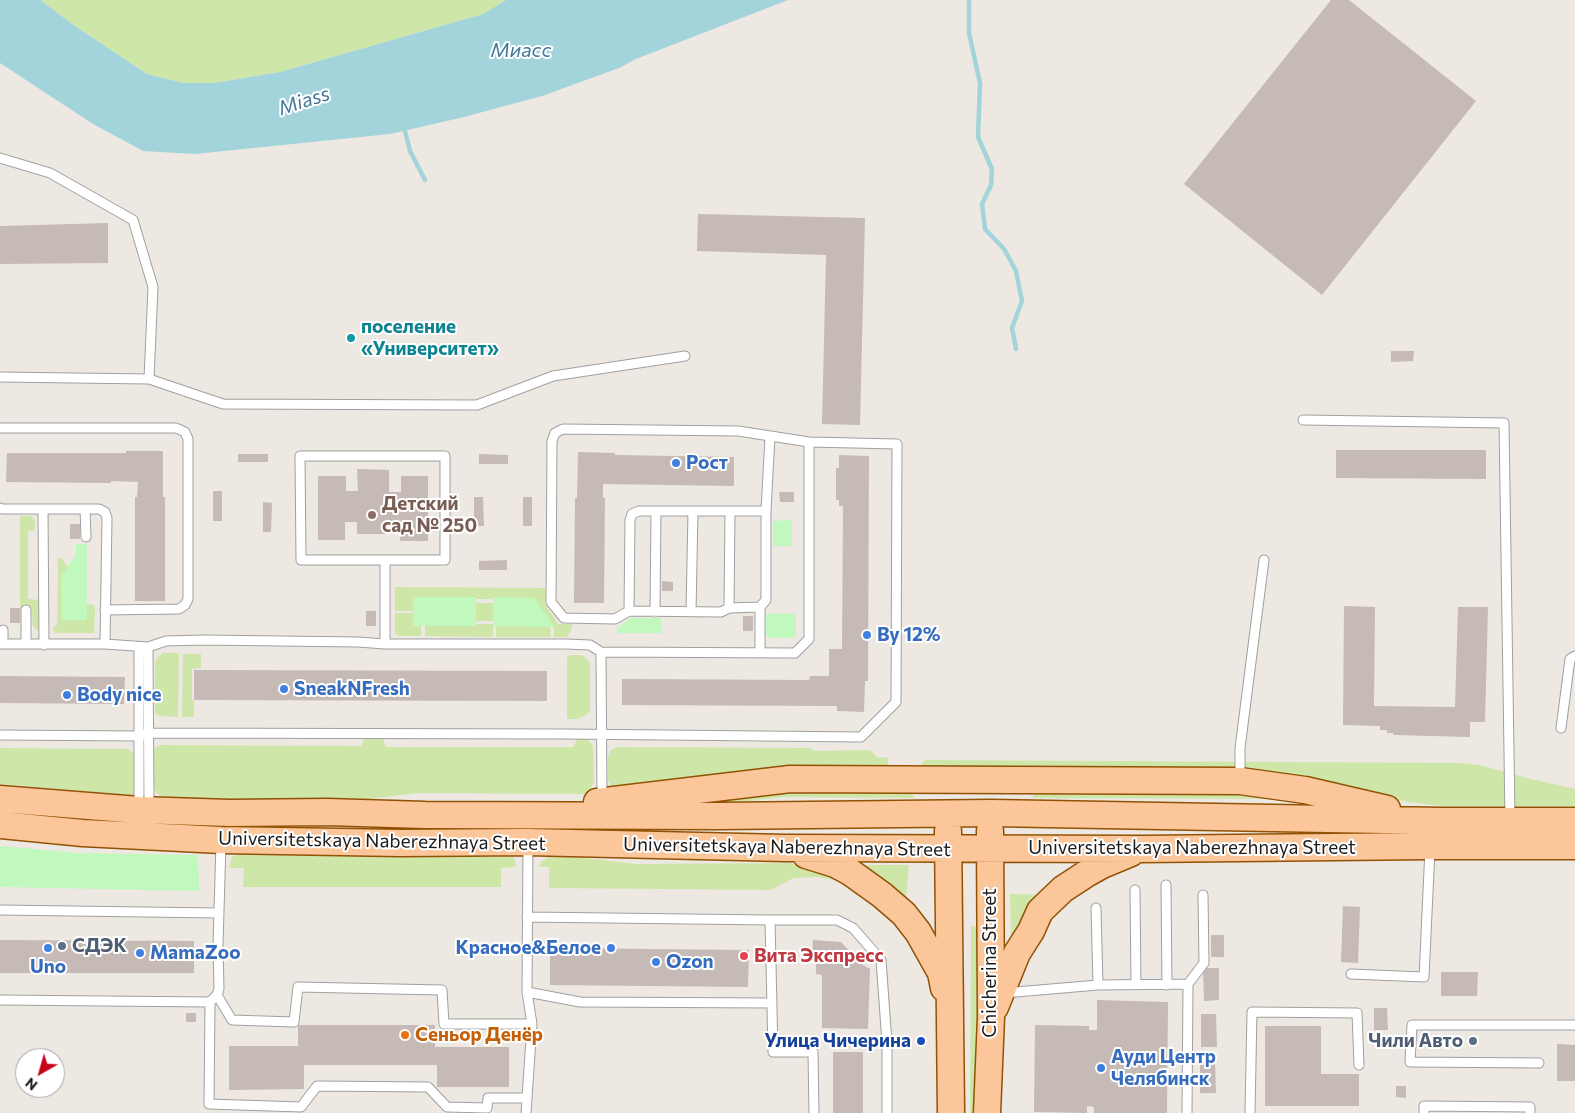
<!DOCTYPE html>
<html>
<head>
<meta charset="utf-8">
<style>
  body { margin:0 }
  #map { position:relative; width:1575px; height:1113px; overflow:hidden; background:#ede8e2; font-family:Commissioner,sans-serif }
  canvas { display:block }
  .north { position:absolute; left:15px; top:1048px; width:50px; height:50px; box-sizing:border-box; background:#fff; border:1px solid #a4a4a4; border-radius:50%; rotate:218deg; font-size:14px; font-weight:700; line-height:20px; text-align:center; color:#1c1c1c }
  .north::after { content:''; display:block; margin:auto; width:18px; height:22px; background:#c50419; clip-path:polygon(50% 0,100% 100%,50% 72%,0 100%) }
</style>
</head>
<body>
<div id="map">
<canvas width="1575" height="1113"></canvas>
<div class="north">N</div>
</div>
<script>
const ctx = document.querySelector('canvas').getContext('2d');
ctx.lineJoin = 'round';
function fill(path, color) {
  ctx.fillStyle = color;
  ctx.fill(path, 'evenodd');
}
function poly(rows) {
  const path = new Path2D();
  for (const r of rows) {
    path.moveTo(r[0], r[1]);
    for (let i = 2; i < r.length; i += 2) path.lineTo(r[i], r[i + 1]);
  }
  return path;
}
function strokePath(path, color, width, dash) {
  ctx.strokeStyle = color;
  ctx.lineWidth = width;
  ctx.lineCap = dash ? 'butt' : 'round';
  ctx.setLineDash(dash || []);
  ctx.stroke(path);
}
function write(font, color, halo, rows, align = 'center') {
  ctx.font = font + ' Commissioner,sans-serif';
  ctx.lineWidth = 4;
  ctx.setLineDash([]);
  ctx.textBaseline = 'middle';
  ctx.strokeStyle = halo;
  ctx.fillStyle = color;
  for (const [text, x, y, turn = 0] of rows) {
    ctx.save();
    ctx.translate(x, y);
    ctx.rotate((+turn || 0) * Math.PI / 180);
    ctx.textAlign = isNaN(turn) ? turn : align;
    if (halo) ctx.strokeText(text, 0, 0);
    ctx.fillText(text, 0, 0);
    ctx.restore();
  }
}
fill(poly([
  [40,0,506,0,483,14,280,72,214,83,183,83,147,74,78,28],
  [20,516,31,516,35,521,34,531,28,531,28,599,40,600,40,628,37,631,33,626,32,609,20,609],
  [58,558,61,558,68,567,61,577,87,620,87,605,93,604,95,609,94,633,55,633,53,630,53,627,57,625],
  [395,587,545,588,545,604,558,624,572,624,572,629,567,637,554,637,554,626,493,598,492,599,476,599,476,597,413,597,414,611,395,611],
  [476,603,493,603,493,621,476,621],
  [395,613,413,613,413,625,421,626,421,636,399,636,395,634],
  [476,624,493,624,493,637,425,636,425,626,476,626],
  [496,626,550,626,551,637,496,637],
  [163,653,179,653,178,717,161,716,157,715,155,712,155,662,158,657],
  [183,654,201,654,201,668,192,669,192,700,194,700,194,717,182,717],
  [570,655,582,655,587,659,590,663,590,711,586,715,578,719,568,719,567,717,567,658],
  [368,736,380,737,383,739,386,747,573,747,578,738,586,738,593,746,594,782,587,794,417,793,353,801,223,800,163,797,157,794,153,786,152,753,156,747,160,745,361,746,364,739],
  [616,747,809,748,815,751,870,750,878,758,888,757,887,772,613,788,608,780,608,757,610,751],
  [0,748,128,749,135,755,135,792,132,795,0,784],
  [925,760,1462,763,1480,765,1531,779,1575,789,1575,806,1442,806,1408,802,1336,787,921,772,921,764],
  [787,786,912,787,913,798,785,797,723,804,643,804],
  [1033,787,1242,789,1304,799,1033,798],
  [236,855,513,857,515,861,516,867,501,868,501,887,243,887,244,868,229,868,232,857],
  [548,857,574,857,637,864,789,863,802,865,839,878,880,906,881,912,863,897,842,881,817,877,794,878,771,890,549,888,549,867,539,867,541,862],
  [862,865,909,865,906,899],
  [1010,894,1045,895,1025,917,1011,938],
  [971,926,978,927,978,1113,970,1113]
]), '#cee7a8');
fill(poly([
  [792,520,792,546,773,546,773,521],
  [76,544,87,544,87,620,61,620,61,577,76,554],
  [413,597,476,597,476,626,413,626],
  [493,597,535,598,554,627,493,626],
  [766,614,796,614,796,638,769,638,766,634],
  [631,618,661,618,662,633,618,633,617,628],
  [0,846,78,853,198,855,199,891,0,887]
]), '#c0f8be');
fill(poly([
  [0,0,40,0,78,28,147,74,183,83,214,83,280,72,483,14,506,0,788,0,636,59,619,68,542,96,464,117,390,134,195,154,143,151,93,124,0,63]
]), '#a3d4db');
strokePath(poly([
  [969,0,969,33,980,83,978,137,992,169,991,185,982,204,985,229,1004,249,1016,271,1022,301,1012,328,1016,349],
  [405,131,410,151,425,180]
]), '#a3d4db', 4.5);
fill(poly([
  [1331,0,1349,0,1476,101,1322,295,1184,184],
  [698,214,865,218,860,425,822,424,826,255,697,251],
  [108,223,108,263,0,264,0,226],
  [1391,351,1414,351,1413,361,1391,362],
  [1336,450,1486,450,1486,479,1336,478],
  [126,451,163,451,163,497,165,497,165,601,135,601,135,497,137,497,138,482,111,481,111,483,6,482,7,453,126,453],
  [578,452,615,453,615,455,734,457,734,486,603,484,603,498,605,498,604,603,574,603,575,498,577,498],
  [238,454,268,454,268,462,238,462],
  [479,454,508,455,508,464,479,464],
  [839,455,869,456,868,681,865,681,864,712,837,711,837,706,622,705,622,679,809,680,810,676,829,676,829,649,842,649,843,506,839,506,839,500,836,500,836,468,839,468],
  [357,469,389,470,389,492,401,492,401,476,428,476,428,541,400,541,400,522,388,522,388,534,357,534,357,522,345,522,345,540,318,540,318,476,346,476,346,491,358,491],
  [213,491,222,491,222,521,213,521],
  [779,492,794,492,794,502,780,502],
  [474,497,483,497,484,526,474,526],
  [523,497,532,497,532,526,523,526],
  [263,502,272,503,271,532,263,532],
  [70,524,80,524,80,539,70,539],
  [507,560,507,570,479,570,479,561],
  [662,581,673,582,673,591,662,591],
  [1344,606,1375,607,1374,706,1455,707,1458,607,1488,607,1485,722,1470,722,1470,737,1393,735,1393,733,1387,733,1387,730,1380,730,1380,726,1343,725],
  [10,608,20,608,20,623,10,623],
  [366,611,376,611,376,626,366,626],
  [743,616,753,616,753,631,743,631],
  [194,670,547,671,547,701,194,700],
  [0,676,125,677,124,704,0,703],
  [1343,906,1360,907,1358,963,1341,962],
  [1211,935,1224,935,1224,957,1211,957],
  [0,940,194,941,194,973,0,973],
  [813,940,841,942,863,965,870,969,868,1029,822,1028,822,975,816,974,816,960,812,960],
  [550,948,749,950,748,987,550,985],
  [1203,968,1219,968,1219,1000,1204,1001],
  [1441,972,1478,972,1477,996,1441,996],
  [1097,1000,1168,1002,1167,1113,1094,1113,1094,1107,1087,1106,1087,1113,1034,1112,1035,1025,1089,1026,1089,1030,1097,1030],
  [1374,1008,1387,1008,1388,1030,1374,1030],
  [186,1013,196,1013,196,1022,186,1022],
  [1201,1014,1216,1014,1217,1047,1201,1047],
  [298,1025,435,1025,435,1047,509,1047,509,1087,437,1087,437,1065,304,1065,304,1089,229,1090,229,1046,298,1046],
  [1265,1026,1321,1026,1321,1074,1359,1074,1359,1106,1265,1106],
  [1557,1044,1575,1045,1575,1081,1557,1081],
  [833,1052,863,1052,863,1113,833,1113],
  [1200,1060,1215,1060,1216,1093,1200,1093],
  [1396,1086,1406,1086,1406,1098,1396,1097]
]), '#c5bab5');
const lane = poly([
  [0,158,50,173,133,220,153,287,149,379],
  [0,377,149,379,223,404,477,405,553,376,685,356],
  [1303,420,1504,423,1510,818],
  [0,428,176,428,185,432,188,439,188,599,185,605,179,609,105,610],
  [0,508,2,509,99,509,105,512,107,518,105,644],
  [43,509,44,645],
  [85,509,86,537],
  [766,511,766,600,760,607,729,608,721,612,629,611,615,619,564,618,551,602,552,441,555,433,563,429,738,431,809,442],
  [760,607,760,653],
  [729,608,730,511],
  [629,611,630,520,632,514,639,511,766,511,770,436],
  [655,612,656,511],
  [691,612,693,511],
  [0,644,105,644,148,647,166,641,203,640,358,642,385,644,566,644,590,645,601,652,795,653,809,639,809,442,897,444,896,702,861,737,565,734,148,733,140,736,0,735],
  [3,644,3,630],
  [26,644,26,610],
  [385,644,385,560,445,560,445,456,300,456,301,560,385,560],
  [148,647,149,808],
  [601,652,602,799],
  [1561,728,1570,659,1575,656],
  [1240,778,1240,748,1264,560],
  [139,809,139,647],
  [1166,885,1167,985],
  [1135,890,1136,985],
  [1096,908,1098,985],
  [0,910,219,913],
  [527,917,770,920,773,1052,813,1052,814,1113],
  [770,920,837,920,853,928,881,960,887,1043,887,1113],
  [1351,974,1424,977,1430,849],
  [1188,984,1204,963,1203,895],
  [527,992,580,1002,772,1003],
  [1004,993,1098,985,1188,984,1187,1113],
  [217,995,232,1020,294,1022,298,987,442,990,444,1024,532,1024],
  [0,1000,210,1002,217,995,219,989,218,945,221,843],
  [210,1002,209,1104,301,1107,317,1086,428,1087,447,1107,487,1108,488,1098,527,1098],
  [1539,1063,1410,1062,1412,1025,1575,1025],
  [526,1113,532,1024,527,992,528,844],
  [1250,1113,1252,1012,1357,1013,1359,1065],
  [1424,1113,1424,1106,1530,1107,1530,1113]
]);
const primary = poly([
  [0,799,139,810,230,813,327,812,425,815,720,816,991,813,1441,821,1575,821],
  [597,802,790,779,1240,781,1305,790,1387,809],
  [0,825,83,833,221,840,400,843,528,842,784,848,1142,849,1430,846,1575,846],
  [948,831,951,1113],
  [806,855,835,864,850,872,882,895,904,914,918,932,941,973,944,988],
  [995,1007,1017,953,1031,931,1040,911,1063,889,1086,874,1102,865,1131,853],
  [987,1113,991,1017,990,831]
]);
strokePath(lane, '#a0a0a0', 11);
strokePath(primary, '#925203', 29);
strokePath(lane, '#fff', 9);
strokePath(primary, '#fac69a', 26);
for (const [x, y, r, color] of [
  [351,338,5,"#0f9aa8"],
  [676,463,5,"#3f7fe0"],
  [372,515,5,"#8d6e63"],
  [867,635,5,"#3f7fe0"],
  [284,689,5,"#3f7fe0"],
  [67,695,5,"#3f7fe0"],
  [62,946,5,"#5c6f8a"],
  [48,948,5,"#3f7fe0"],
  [611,948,5,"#3f7fe0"],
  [140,953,5,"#3f7fe0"],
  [744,956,5,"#e0444e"],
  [656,962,5,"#3f7fe0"],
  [405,1035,5,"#e8710a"],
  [921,1041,5,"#1a4fb4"],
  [1473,1041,5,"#5c6f8a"],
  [1101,1068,5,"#3f7fe0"]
]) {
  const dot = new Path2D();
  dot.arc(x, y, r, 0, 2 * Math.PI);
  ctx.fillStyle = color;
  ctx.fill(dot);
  strokePath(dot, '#fff', 2);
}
write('bold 19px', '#0d838f', '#fff', [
  ["поселение",361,327],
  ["«Университет»",361,349]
], 'left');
write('bold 19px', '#366cbe', '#fff', [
  ["Рост",686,463],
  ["Ву 12%",877,635],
  ["SneakNFresh",294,689],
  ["Body nice",77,695],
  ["Красное&Белое",601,948,"right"],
  ["MamaZoo",150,953],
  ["Ozon",666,962],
  ["Uno",48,967,"center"],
  ["Ауди Центр",1111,1057],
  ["Челябинск",1111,1079]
], 'left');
write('bold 19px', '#785e54', '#fff', [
  ["Детский",382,504],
  ["сад № 250",382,526]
], 'left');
write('19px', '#1c1c1c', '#fff', [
  ["Universitetskaya Naberezhnaya Street",382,841,1],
  ["Universitetskaya Naberezhnaya Street",787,847,1],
  ["Universitetskaya Naberezhnaya Street",1192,848],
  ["Chicherina Street",990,963,-90]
]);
write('bold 19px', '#4e5e75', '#fff', [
  ["СДЭК",72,946],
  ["Чили Авто",1463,1041,"right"]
], 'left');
write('bold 19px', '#be3a42', '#fff', [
  ["Вита Экспресс",754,956]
], 'left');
write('bold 19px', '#c56008', '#fff', [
  ["Сеньор Денёр",415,1035]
], 'left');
write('bold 19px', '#164399', '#fff', [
  ["Улица Чичерина",911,1041]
], 'right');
write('italic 20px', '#45799a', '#fff', [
  ["Миасс",521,50],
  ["Miass",304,101,-18]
]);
</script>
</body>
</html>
